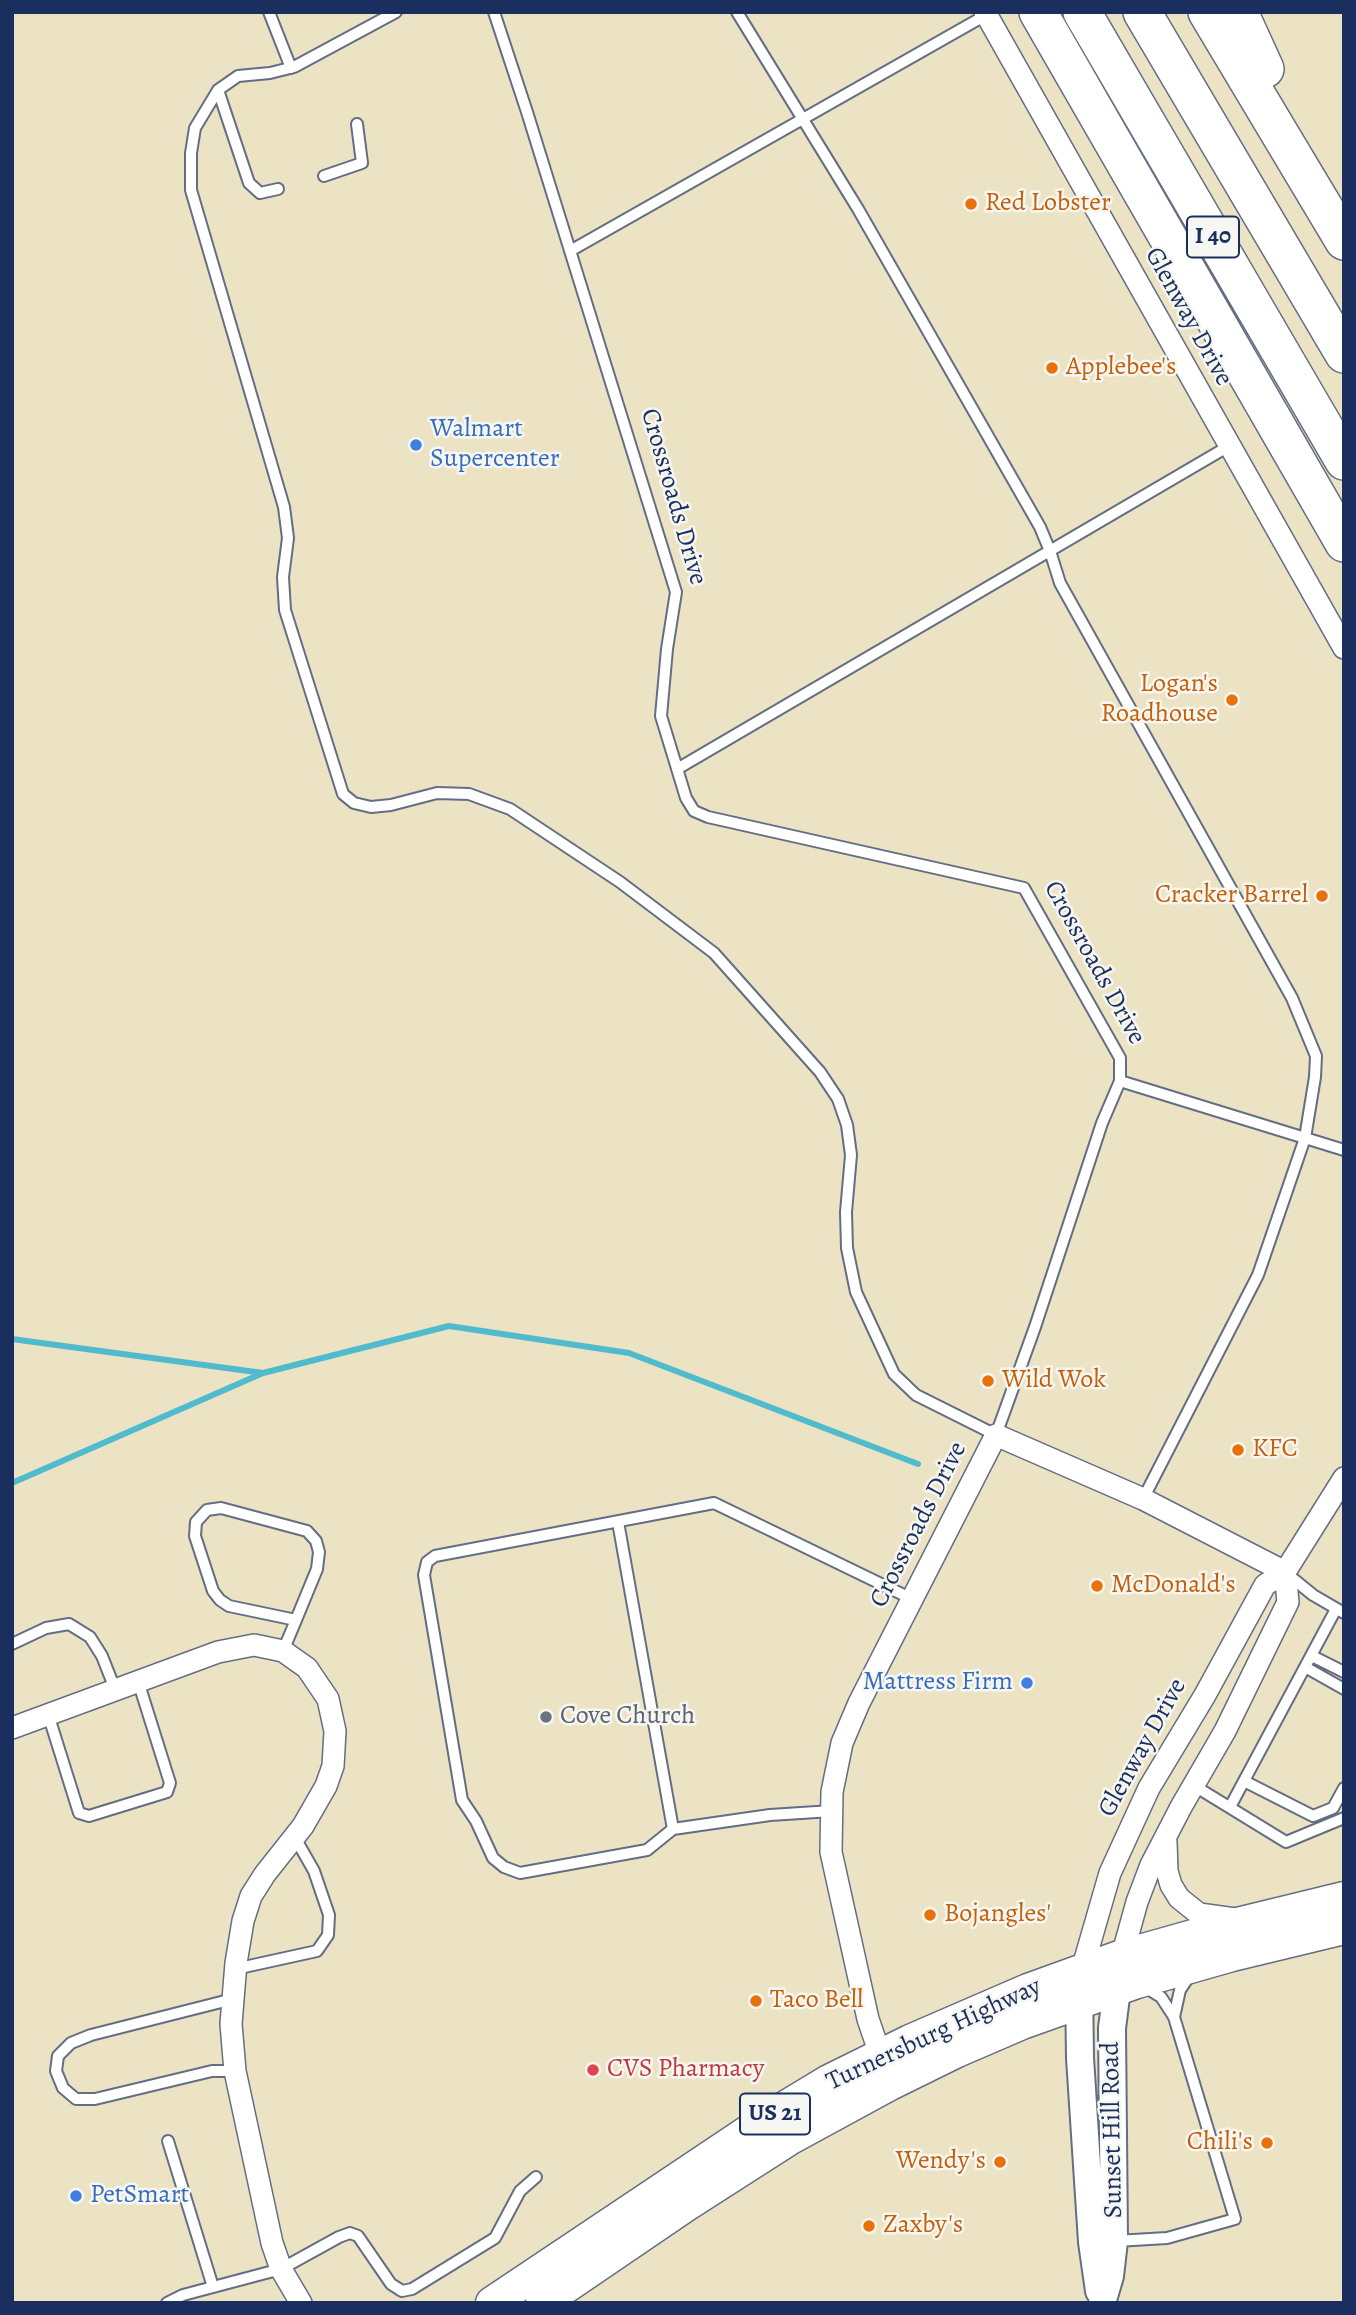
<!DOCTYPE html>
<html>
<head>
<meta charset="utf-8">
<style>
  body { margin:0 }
  #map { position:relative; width:1356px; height:2315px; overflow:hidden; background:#ece3c4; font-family:Alegreya,serif }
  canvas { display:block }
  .frame { position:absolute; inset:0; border:14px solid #1b2f5e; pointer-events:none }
</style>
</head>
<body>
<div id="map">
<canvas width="1356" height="2315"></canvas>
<div class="frame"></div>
</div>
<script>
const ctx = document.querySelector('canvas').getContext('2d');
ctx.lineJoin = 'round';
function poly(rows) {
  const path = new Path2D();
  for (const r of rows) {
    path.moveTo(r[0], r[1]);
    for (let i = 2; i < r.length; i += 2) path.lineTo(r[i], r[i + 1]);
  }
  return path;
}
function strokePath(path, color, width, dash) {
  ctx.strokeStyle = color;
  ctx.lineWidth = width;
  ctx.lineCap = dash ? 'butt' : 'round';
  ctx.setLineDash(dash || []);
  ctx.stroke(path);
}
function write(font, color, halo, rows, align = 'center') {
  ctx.font = font + ' Alegreya,serif';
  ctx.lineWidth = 5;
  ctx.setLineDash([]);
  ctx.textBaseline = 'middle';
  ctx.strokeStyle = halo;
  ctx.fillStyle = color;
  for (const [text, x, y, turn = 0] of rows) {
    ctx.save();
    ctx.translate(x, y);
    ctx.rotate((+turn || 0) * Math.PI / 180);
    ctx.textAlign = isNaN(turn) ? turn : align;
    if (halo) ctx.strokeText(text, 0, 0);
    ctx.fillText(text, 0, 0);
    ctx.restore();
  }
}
strokePath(poly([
  [12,1339,263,1373],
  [12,1483,263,1373,449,1326,629,1353,918,1464]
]), '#51bbce', 6);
const service = poly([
  [269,12,291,68],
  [396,12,294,67,270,73,238,76,218,90,195,128,191,153,191,190,284,507,288,538,283,577,285,610,343,794,354,803,371,807,391,805,437,793,469,794,510,809,620,882,714,953,820,1072,838,1099,847,1125,851,1155,846,1212,847,1248,856,1292,894,1374,916,1395,996,1435,1035,1327,1102,1123,1120,1081,1120,1058,1024,888,708,817,694,811,686,798,661,716,667,649,676,592,527,112,494,12],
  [737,12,858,209,1040,527,1050,551,1060,583,1292,998,1316,1056,1315,1077,1305,1138,1258,1275,1143,1499],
  [218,90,249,183,260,193,278,189],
  [324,176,362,163,357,124],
  [570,251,986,15],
  [677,769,1229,446],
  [1120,1081,1344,1150],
  [618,1522,673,1829],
  [1286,1573,1313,1595,1344,1613],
  [12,1644,46,1628,69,1624,90,1637,102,1656,115,1689],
  [283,1651,296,1620,317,1569,319,1552,316,1541,307,1531,221,1508,207,1510,196,1522,195,1536,213,1591,220,1600,229,1606,296,1620],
  [1312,1656,1344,1672],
  [1305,1667,1344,1689],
  [48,1714,79,1813,89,1816,167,1792,170,1783,138,1681],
  [1244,1781,1313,1816,1333,1808,1344,1788],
  [1193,1785,1286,1842,1344,1818],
  [1230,1807,1336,1609],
  [832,1811,770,1815,673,1829,647,1850,520,1873,504,1867,493,1858,476,1821,462,1800,424,1575,427,1562,435,1556,714,1503,912,1599],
  [235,1969,317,1951,328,1935,329,1915,314,1871,294,1836],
  [233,1999,91,2035,71,2043,58,2056,56,2071,63,2088,76,2099,95,2099,212,2071,235,2071],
  [1174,2017,1180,1990,1190,1975],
  [168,2141,213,2287],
  [1116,2241,1167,2238,1235,2219,1174,2017,1161,1997,1145,1987],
  [167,2303,183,2295,281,2269,339,2237,350,2233,358,2236,391,2284,402,2291,412,2289,495,2238,520,2191,536,2177]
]);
const minor = poly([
  [985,12,1344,648],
  [12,1728,218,1652,254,1645,283,1651,307,1668,328,1699,335,1731,333,1766,326,1786,303,1826,265,1874,251,1896,243,1921,236,1963,231,2024,235,2071,272,2243,281,2269,301,2303],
  [1166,1842,1167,1871,1171,1885,1179,1898,1199,1914,1235,1919],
  [1122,1956,1137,1902,1151,1865,1181,1807,1225,1731,1288,1602,1285,1572],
  [1082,1970,1110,1873,1149,1788,1205,1695,1265,1585,1285,1572,1344,1478],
  [884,2066,868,2019,831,1852,832,1792,842,1743,859,1703,996,1435,1143,1499,1285,1572]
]);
const tertiary = poly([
  [1079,1984,1080,2058,1092,2242,1099,2291],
  [1102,2303,1110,2276,1114,2241,1112,2028,1119,1974]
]);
const primary = poly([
  [492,2303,776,2113,829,2081,910,2041,1028,1990,1122,1956,1225,1927,1344,1898],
  [542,2303,686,2205,789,2139,890,2084,957,2051,1022,2023,1137,1982,1232,1955,1344,1928]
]);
const motorway = poly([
  [1038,12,1344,543],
  [1082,12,1344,461],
  [1142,12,1344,354],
  [1207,12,1344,241],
  [1239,12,1265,69]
]);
strokePath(service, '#646e82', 14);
strokePath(minor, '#646e82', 24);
strokePath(tertiary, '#646e82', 30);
strokePath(primary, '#646e82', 35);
strokePath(motorway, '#646e82', 40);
strokePath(service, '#fff', 10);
strokePath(minor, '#fff', 21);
strokePath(tertiary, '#fff', 26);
strokePath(primary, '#fff', 32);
strokePath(motorway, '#fff', 37);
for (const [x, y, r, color] of [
  [971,204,7,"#e8710a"],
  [1052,368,7,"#e8710a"],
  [416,445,7,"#3f7fe0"],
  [1232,700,7,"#e8710a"],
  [1322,896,7,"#e8710a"],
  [988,1381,7,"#e8710a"],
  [1238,1450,7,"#e8710a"],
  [1097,1586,7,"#e8710a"],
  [1027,1683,7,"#3f7fe0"],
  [546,1717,7,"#6b7280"],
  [930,1915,7,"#e8710a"],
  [756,2001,7,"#e8710a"],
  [593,2070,7,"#e0444e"],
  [1267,2143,7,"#e8710a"],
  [1000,2162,7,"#e8710a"],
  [76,2196,7,"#3f7fe0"],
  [869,2226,7,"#e8710a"]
]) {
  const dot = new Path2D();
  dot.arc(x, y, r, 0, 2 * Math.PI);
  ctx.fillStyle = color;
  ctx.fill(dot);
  strokePath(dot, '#f6f6f2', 2.5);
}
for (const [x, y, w] of [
  [1213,237,52],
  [775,2114,70]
]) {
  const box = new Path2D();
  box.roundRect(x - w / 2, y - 20.5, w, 41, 5);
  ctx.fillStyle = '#f6f6f2';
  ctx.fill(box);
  strokePath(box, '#1b2f5e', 2);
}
write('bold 24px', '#1b2f5e', null, [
  ["I 40",1213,237],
  ["US 21",775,2114]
]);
write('26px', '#c56008', '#f6f6f2', [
  ["Red Lobster",985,204],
  ["Applebee's",1066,368],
  ["Logan's",1218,685,"right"],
  ["Roadhouse",1218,715,"right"],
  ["Cracker Barrel",1308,896,"right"],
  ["Wild Wok",1002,1381],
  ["KFC",1252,1450],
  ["McDonald's",1111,1586],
  ["Bojangles'",944,1915],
  ["Taco Bell",770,2001],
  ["Chili's",1253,2143,"right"],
  ["Wendy's",986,2162,"right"],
  ["Zaxby's",883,2226]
], 'left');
write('26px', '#1b2f5e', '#f6f6f2', [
  ["Glenway Drive",1188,317,61],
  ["Crossroads Drive",673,497,74],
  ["Crossroads Drive",1094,963,61],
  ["Crossroads Drive",919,1525,-63],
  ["Glenway Drive",1143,1748,-61],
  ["Turnersburg Highway",934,2035,-25],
  ["Sunset Hill Road",1113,2130,-91]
]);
write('26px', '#366cbe', '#f6f6f2', [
  ["Walmart",430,430],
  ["Supercenter",430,460],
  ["Mattress Firm",1013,1683,"right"],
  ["PetSmart",90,2196]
], 'left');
write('26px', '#5b616d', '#f6f6f2', [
  ["Cove Church",560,1717]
], 'left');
write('26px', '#be3a42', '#f6f6f2', [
  ["CVS Pharmacy",607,2070]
], 'left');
</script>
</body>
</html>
